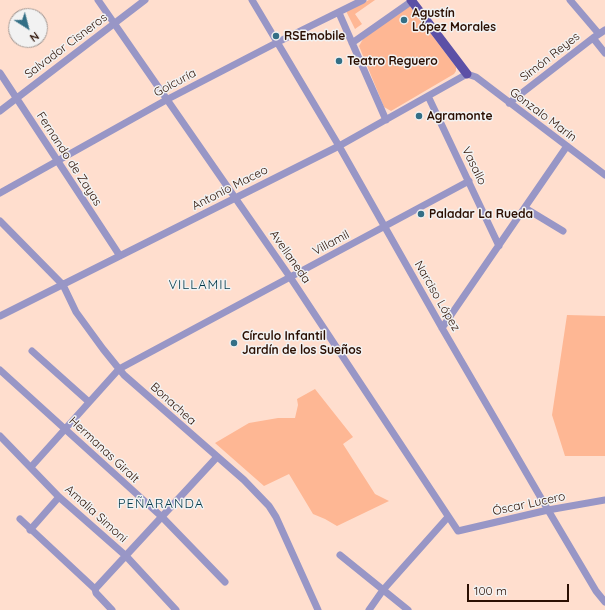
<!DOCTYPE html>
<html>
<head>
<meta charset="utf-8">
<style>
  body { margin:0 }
  #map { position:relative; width:605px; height:610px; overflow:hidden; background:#ffdece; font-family:Quicksand,sans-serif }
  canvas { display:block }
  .north { position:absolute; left:8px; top:8px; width:40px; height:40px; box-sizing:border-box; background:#f2f2f2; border:1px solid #a29792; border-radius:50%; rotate:144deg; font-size:11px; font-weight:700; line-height:16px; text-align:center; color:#2b0f02 }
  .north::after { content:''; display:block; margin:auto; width:14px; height:18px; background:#336f86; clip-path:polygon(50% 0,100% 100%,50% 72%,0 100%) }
  .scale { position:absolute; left:467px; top:584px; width:102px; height:18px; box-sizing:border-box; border:2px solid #2b0f02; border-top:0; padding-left:5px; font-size:12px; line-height:14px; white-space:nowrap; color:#2b0f02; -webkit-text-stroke:3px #f2f2f2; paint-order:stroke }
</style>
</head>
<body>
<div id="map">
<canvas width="605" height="610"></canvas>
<div class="north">N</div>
<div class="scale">100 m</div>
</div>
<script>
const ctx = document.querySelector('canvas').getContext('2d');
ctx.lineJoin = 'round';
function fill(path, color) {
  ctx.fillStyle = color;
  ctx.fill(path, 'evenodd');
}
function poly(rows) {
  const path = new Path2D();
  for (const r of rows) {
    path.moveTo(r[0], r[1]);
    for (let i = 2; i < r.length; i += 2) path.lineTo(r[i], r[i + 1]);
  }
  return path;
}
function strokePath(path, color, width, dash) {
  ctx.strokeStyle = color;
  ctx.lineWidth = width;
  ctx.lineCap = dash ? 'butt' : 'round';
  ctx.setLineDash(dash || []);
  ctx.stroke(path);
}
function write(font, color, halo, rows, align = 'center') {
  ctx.font = font + ' Quicksand,sans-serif';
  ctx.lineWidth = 3;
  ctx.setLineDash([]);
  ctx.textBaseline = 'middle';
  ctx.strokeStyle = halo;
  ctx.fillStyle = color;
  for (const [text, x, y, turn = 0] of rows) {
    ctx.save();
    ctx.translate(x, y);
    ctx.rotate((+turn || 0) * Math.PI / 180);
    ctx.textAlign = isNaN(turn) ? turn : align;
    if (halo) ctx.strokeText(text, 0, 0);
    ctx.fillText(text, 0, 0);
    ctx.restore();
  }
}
fill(poly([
  [369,0,375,0,355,14,362,24,355,29,346,11],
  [409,5,456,67,456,71,454,74,391,111,384,107,359,46,363,39],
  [567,315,605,316,605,456,565,456,552,415],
  [315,389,353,437,343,444,375,494,389,501,337,526,325,519,313,514,289,474,264,486,215,443,249,423,278,418,295,418,298,405,297,399]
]), '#feb794');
strokePath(poly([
  [98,0,290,277,458,531,548,510,605,500],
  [252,0,339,146,442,328,548,510,596,591,605,602],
  [570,0,599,34],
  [339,13,386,120],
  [593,38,605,53],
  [352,43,412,1],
  [0,73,120,256],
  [428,96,499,246],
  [509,103,593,38,605,30],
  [0,111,145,0],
  [0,193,168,99,276,43,363,0],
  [525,208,563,231],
  [0,221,63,285,76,312,103,349,124,375,244,480,269,506,276,517,318,610],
  [0,316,339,146,467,74,476,77,605,175],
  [442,328,567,146],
  [32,351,89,402],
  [0,370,162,517,225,582],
  [0,436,59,497,126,556,176,610],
  [31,467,119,369,469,181],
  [20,519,95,589,96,593,112,610],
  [30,530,59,497],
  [340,555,408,610],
  [95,589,217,457],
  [369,610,383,590,448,517]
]), '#9896c6', 7);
strokePath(poly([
  [411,0,467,74]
]), '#5c50a6', 9);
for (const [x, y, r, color] of [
  [404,20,4,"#336f86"],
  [276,36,4,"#336f86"],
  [339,61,4,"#336f86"],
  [419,116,4,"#336f86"],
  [421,214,4,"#336f86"],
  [234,343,4,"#336f86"]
]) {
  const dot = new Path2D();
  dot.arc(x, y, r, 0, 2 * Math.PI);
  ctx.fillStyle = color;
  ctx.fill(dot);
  strokePath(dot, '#f2f2f2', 1.5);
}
write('bold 12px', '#2b0f02', '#f2f2f2', [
  ["Agustín",412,13],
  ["López Morales",412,27],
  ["RSEmobile",284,36],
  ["Teatro Reguero",347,61],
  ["Agramonte",427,116],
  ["Paladar La Rueda",429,214],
  ["Círculo Infantil",242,336],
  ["Jardín de los Sueños",242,350]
], 'left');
write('12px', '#2b0f02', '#f2f2f2', [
  ["Salvador Cisneros",66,46,-37],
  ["Simón Reyes",550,57,-38],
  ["Goicuría",175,83,-28],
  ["Gonzalo Marín",543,115,37],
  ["Fernando de Zayas",69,159,57],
  ["Vasallo",474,166,64],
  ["Antonio Maceo",230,188,-27],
  ["Villamil",331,243,-28],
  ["Avellaneda",290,257,55],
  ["Narciso López",437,296,60],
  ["Bonachea",173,404,42],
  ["Hermanas Giralt",104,450,43],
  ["Óscar Lucero",529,504,-12],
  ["Amalia Simoni",96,514,42]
]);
ctx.letterSpacing = '1px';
write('13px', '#023849', '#f2f2f2', [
  ["VILLAMIL",200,285],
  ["PEÑARANDA",161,504]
]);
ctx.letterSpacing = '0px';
</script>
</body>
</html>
